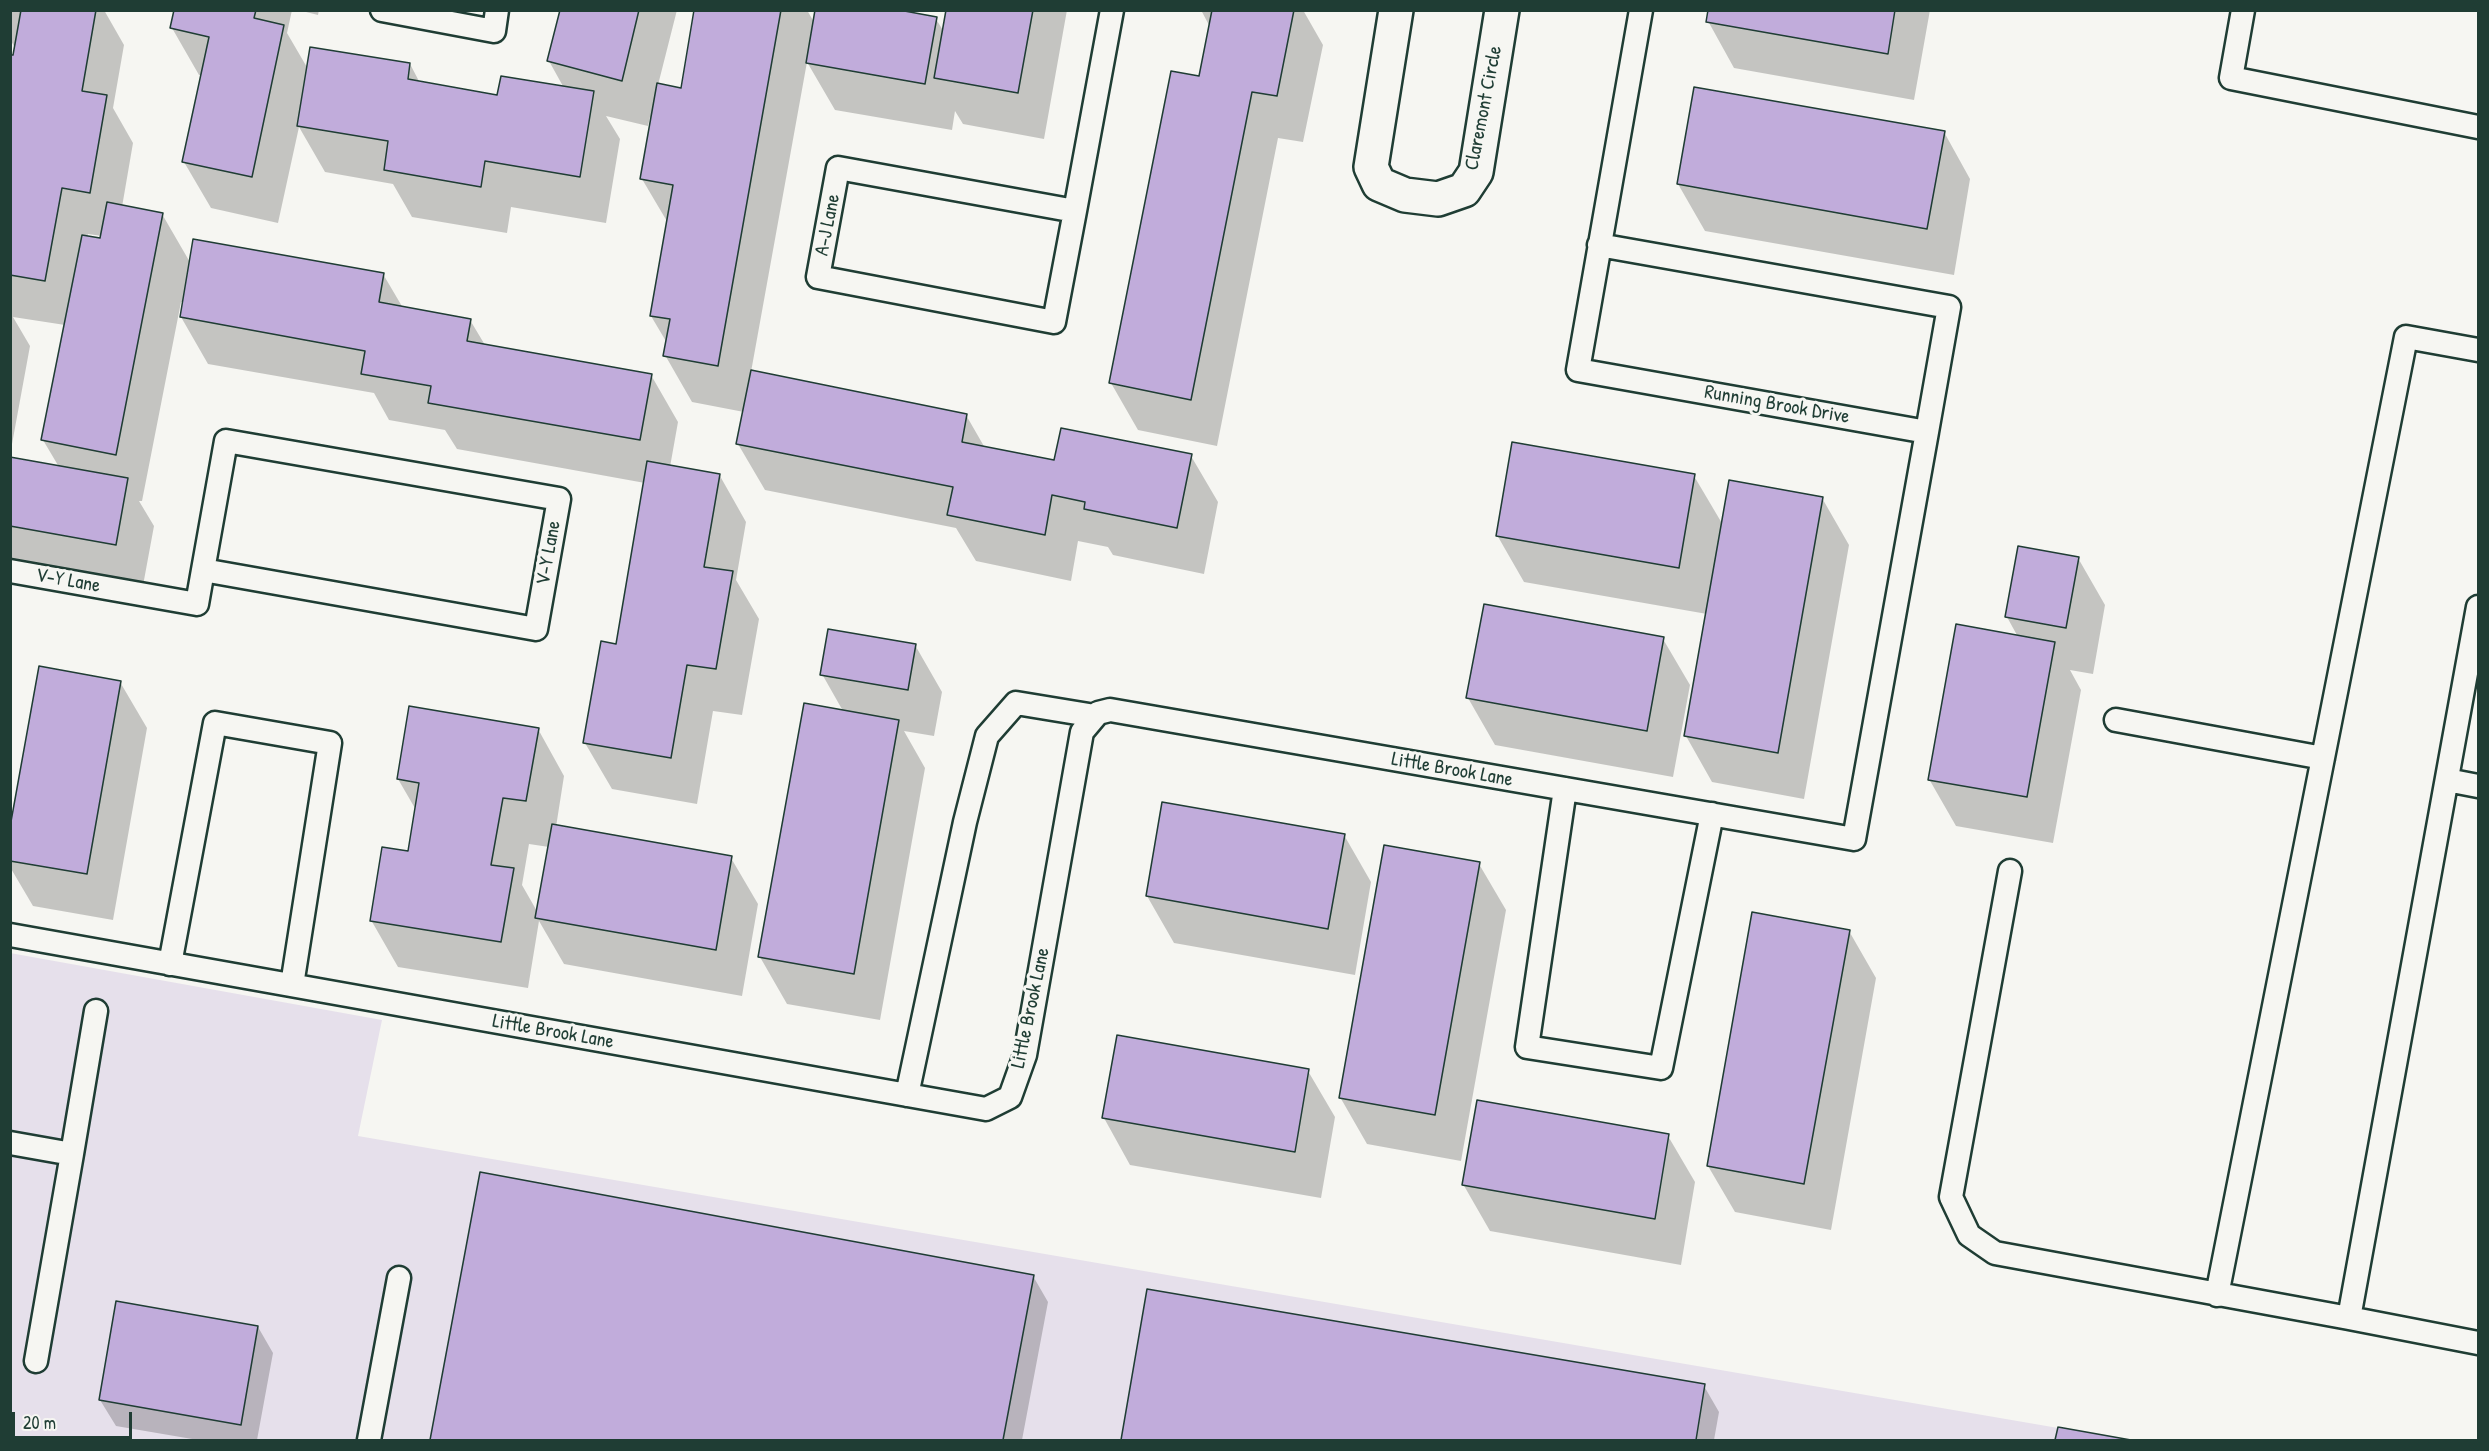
<!DOCTYPE html>
<html>
<head>
<meta charset="utf-8">
<style>
  body { margin:0 }
  #map { position:relative; width:2489px; height:1451px; overflow:hidden; background:#f6f6f2; font-family:"Patrick Hand",sans-serif }
  canvas { display:block }
  .frame { position:absolute; inset:0; border:12px solid #1f3d34; pointer-events:none }
  .scale { position:absolute; left:12px; top:1412px; width:120px; height:27px; box-sizing:border-box; border:3px solid #1f3d34; border-top:0; padding-left:8px; font-size:18px; line-height:21px; white-space:nowrap; color:#1f3d34; -webkit-text-stroke:4px #f6f6f2; paint-order:stroke }
</style>
</head>
<body>
<div id="map">
<canvas width="2489" height="1451"></canvas>
<div class="frame"></div>
<div class="scale">20 m</div>
</div>
<script>
const ctx = document.querySelector('canvas').getContext('2d');
ctx.lineJoin = 'round';
function fill(path, color) {
  ctx.fillStyle = color;
  ctx.fill(path, 'evenodd');
}
function poly(rows) {
  const path = new Path2D();
  for (const r of rows) {
    path.moveTo(r[0], r[1]);
    for (let i = 2; i < r.length; i += 2) path.lineTo(r[i], r[i + 1]);
  }
  return path;
}
function strokePath(path, color, width, dash) {
  ctx.strokeStyle = color;
  ctx.lineWidth = width;
  ctx.lineCap = dash ? 'butt' : 'round';
  ctx.setLineDash(dash || []);
  ctx.stroke(path);
}
function write(font, color, halo, rows, align = 'center') {
  ctx.font = font + ' "Patrick Hand",sans-serif';
  ctx.lineWidth = 6;
  ctx.setLineDash([]);
  ctx.textBaseline = 'middle';
  ctx.strokeStyle = halo;
  ctx.fillStyle = color;
  for (const [text, x, y, turn = 0] of rows) {
    ctx.save();
    ctx.translate(x, y);
    ctx.rotate((+turn || 0) * Math.PI / 180);
    ctx.textAlign = isNaN(turn) ? turn : align;
    if (halo) ctx.strokeText(text, 0, 0);
    ctx.fillText(text, 0, 0);
    ctx.restore();
  }
}
fill(poly([
  [10,953,382,1020,358,1136,2128,1440,11,1440]
]), '#e6e0eb');
fill(poly([
  [10,10,104,10,124,45,113,108,133,143,122,207,162,214,191,264,383,274,403,308,470,320,485,345,651,375,678,422,670,467,720,476,746,522,736,580,759,619,742,715,713,711,697,804,612,789,585,743,617,646,645,483,457,449,445,430,389,420,374,393,208,364,181,317,184,303,181,302,142,501,139,501,154,526,142,591,10,568,10,459,59,467,43,440,65,325,13,317,30,346,10,455,10,57,14,57,15,48,10,39],
  [88,234,102,236,101,240,87,237],
  [176,10,292,10,287,33,308,69,410,64,420,83,499,96,564,88,549,61,561,10,677,10,658,85,682,89,696,10,807,10,815,24,936,19,944,32,948,10,1067,10,1044,139,963,124,955,111,952,130,835,110,807,62,751,372,966,415,985,448,1055,462,1191,456,1218,502,1204,574,1113,555,1108,547,1078,541,1071,581,976,561,956,528,765,490,738,444,744,412,692,402,665,355,667,343,651,316,668,223,642,179,653,118,650,117,648,126,606,116,620,139,606,223,511,207,507,233,412,217,393,184,325,172,299,127,278,223,211,208,184,162,202,75,199,75,172,28],
  [298,10,319,10,318,15],
  [1201,10,1303,10,1323,45,1303,142,1278,138,1217,446,1138,430,1111,383,1200,78,1210,27],
  [1709,10,1930,10,1914,100,1734,68,1708,21],
  [1944,132,1970,179,1954,275,1705,231,1678,184],
  [1694,476,1723,525,1822,498,1849,545,1804,799,1712,782,1686,736,1707,614,1524,582,1497,535],
  [2078,558,2105,605,2093,674,2070,670,2081,690,2053,843,1956,826,1929,779,2018,637,2007,617],
  [1663,639,1690,685,1673,777,1495,745,1468,698],
  [915,645,942,692,934,736,904,731,925,768,880,1020,787,1004,760,957,843,711,822,674],
  [120,682,147,728,113,920,33,906,10,867,10,835],
  [538,729,564,776,556,827,731,858,758,904,742,996,564,964,539,921,528,988,398,967,371,920,409,853,416,810,398,779],
  [529,844,549,847,538,913,522,885],
  [1344,835,1371,882,1355,975,1174,943,1147,896],
  [1479,864,1506,910,1461,1161,1367,1144,1340,1097],
  [1849,931,1876,978,1831,1230,1735,1212,1708,1166],
  [1308,1071,1335,1117,1321,1198,1130,1165,1104,1118],
  [1668,1136,1695,1182,1681,1265,1490,1231,1463,1184],
  [481,1174,1033,1276,1048,1302,1022,1440,432,1440],
  [1148,1290,1704,1386,1719,1412,1714,1440,1122,1440],
  [258,1327,273,1353,257,1440,198,1440,116,1426,100,1400],
  [2059,1429,2123,1440,2057,1440]
]), '#0003');
const building = poly([
  [21,10,96,10,82,91,107,95,90,193,62,188,45,281,10,275,10,55,13,55,21,10],
  [174,10,256,10,254,18,284,25,252,177,182,162,209,37,170,28,174,10],
  [560,10,639,10,622,81,547,61,560,10],
  [694,10,781,10,718,366,663,356,670,319,650,316,673,185,640,179,657,83,681,88,694,10],
  [815,10,899,10,937,17,925,84,806,63,815,10],
  [946,10,1033,10,1018,93,934,78,946,10],
  [1212,10,1294,10,1277,96,1252,92,1191,400,1109,383,1171,71,1199,76,1212,10],
  [1708,10,1895,10,1888,54,1706,22,1708,10],
  [310,47,410,63,408,79,497,95,501,76,594,91,580,177,485,161,481,187,384,170,388,141,297,126,310,47],
  [1694,87,1945,131,1927,229,1677,184,1694,87],
  [107,202,163,213,116,455,41,440,82,235,100,238,107,202],
  [193,239,384,273,379,302,471,319,467,341,652,374,640,440,428,403,431,386,361,374,365,351,180,317,193,239],
  [751,370,967,414,962,442,1054,460,1061,428,1192,454,1177,528,1084,509,1085,502,1052,495,1045,535,947,515,953,487,736,444,751,370],
  [1512,442,1695,474,1679,568,1496,536,1512,442],
  [10,457,128,478,116,545,10,526,10,457],
  [647,461,720,474,704,567,733,571,716,669,687,665,671,758,583,743,601,641,616,644,647,461],
  [1729,480,1823,497,1778,753,1684,736,1729,480],
  [2018,546,2079,557,2066,628,2005,617,2018,546],
  [1484,604,1664,637,1647,731,1466,698,1484,604],
  [1956,624,2055,642,2027,797,1928,780,1956,624],
  [828,629,916,644,908,690,820,675,828,629],
  [39,666,121,681,87,874,10,861,10,827,39,666],
  [804,703,899,720,854,974,758,957,804,703],
  [409,706,539,728,526,801,503,798,491,865,514,868,501,942,370,921,382,847,408,851,419,783,397,779,409,706],
  [1162,802,1345,834,1328,929,1146,896,1162,802],
  [552,824,732,856,716,950,535,918,552,824],
  [1384,845,1480,862,1435,1115,1339,1098,1384,845],
  [1752,912,1850,930,1804,1184,1707,1166,1752,912],
  [1117,1035,1309,1069,1295,1152,1102,1118,1117,1035],
  [1477,1100,1669,1134,1655,1219,1462,1185,1477,1100],
  [480,1172,1034,1275,1003,1440,430,1440,480,1172],
  [1147,1289,1705,1384,1696,1440,1121,1440,1147,1289],
  [116,1301,258,1326,241,1425,99,1400,116,1301],
  [2058,1427,2131,1440,2055,1440,2058,1427]
]);
fill(building, '#c1acdb');
strokePath(building, '#1f3d34', 1.5);
const service = poly([
  [382,10,494,31,497,10],
  [2243,10,2231,78,2478,127],
  [1075,211,838,168,818,277,1054,322,1075,211,1112,10],
  [1599,245,1949,307,1927,432],
  [226,441,559,499,536,629,203,570,226,441],
  [10,571,197,604,203,570],
  [2478,607,2349,1318,2478,1343],
  [2116,720,2323,758],
  [2447,780,2478,786],
  [1565,789,1527,1047,1661,1068,1712,814],
  [2010,871,1951,1197,1969,1235,1995,1253,2349,1318],
  [10,935,986,1109,1010,1097,1025,1055,1082,732,1098,713,1110,710,1854,839,1927,432,1578,370,1641,10],
  [170,964,215,723,330,743,292,985],
  [907,1095,965,822,987,736,1016,703,1095,716],
  [10,1143,72,1154,96,1011],
  [2217,1295,2406,337,2478,350],
  [36,1361,72,1154],
  [369,1440,399,1278]
]);
const minor = poly([
  [1396,10,1371,167,1379,184,1405,195,1438,199,1464,190,1476,172,1502,10]
]);
strokePath(service, '#1f3d34', 27);
strokePath(minor, '#1f3d34', 38);
strokePath(service, '#f6f6f2', 22);
strokePath(minor, '#f6f6f2', 33);
write('20px', '#1f3d34', '#f6f6f2', [
  ["Claremont Circle",1484,108,-79],
  ["A-J Lane",828,225,-79],
  ["Running Brook Drive",1777,405,10],
  ["V-Y Lane",549,553,-80],
  ["V-Y Lane",68,581,10],
  ["Little Brook Lane",1452,770,10],
  ["Little Brook Lane",1031,1008,-78],
  ["Little Brook Lane",553,1032,10]
]);
</script>
</body>
</html>
